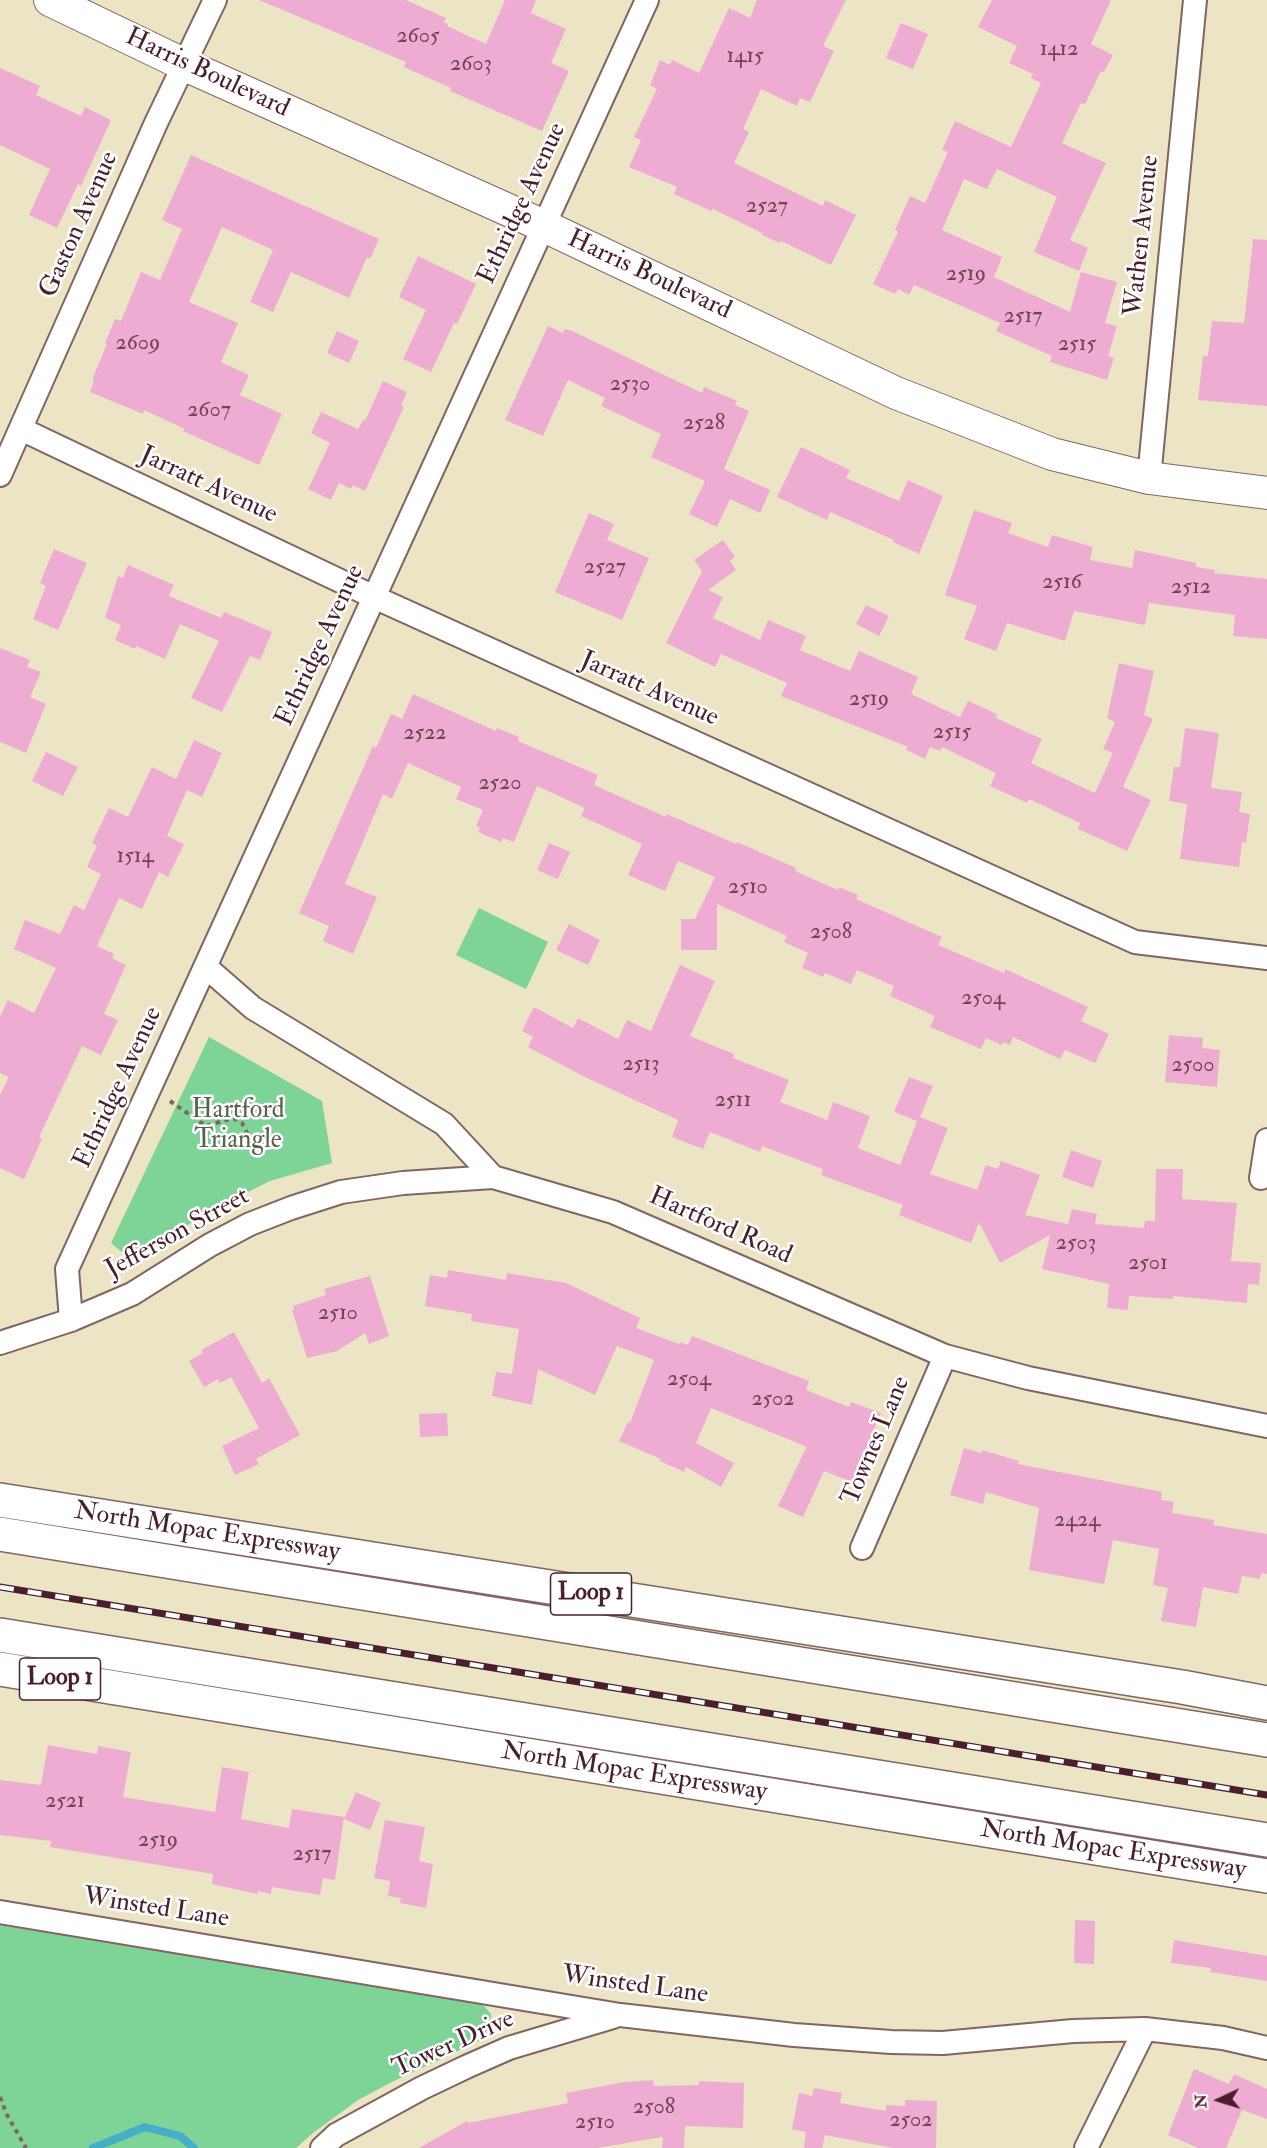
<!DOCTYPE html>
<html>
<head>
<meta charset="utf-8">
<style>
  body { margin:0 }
  #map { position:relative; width:1267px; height:2148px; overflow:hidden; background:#ebe5c6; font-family:"IM FELL Double Pica",serif }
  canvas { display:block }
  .north { position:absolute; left:1189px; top:2070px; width:60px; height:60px; -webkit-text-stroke:4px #fff; paint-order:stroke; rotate:266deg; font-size:16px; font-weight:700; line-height:24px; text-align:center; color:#4a1f2b }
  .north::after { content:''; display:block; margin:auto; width:21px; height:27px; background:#4a1f2b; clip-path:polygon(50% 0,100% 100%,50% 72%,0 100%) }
</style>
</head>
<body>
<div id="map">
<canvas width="1267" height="2148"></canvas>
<div class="north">N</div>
</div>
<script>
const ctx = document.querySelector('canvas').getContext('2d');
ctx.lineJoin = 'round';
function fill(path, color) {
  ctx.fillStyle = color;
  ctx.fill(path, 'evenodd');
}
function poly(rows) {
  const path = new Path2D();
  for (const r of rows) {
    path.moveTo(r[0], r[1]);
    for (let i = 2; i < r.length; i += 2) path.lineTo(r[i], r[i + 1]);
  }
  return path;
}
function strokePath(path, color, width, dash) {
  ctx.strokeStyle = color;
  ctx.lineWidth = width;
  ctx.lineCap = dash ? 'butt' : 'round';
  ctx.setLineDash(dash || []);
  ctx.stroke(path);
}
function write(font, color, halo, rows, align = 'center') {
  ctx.font = font + ' "IM FELL Double Pica",serif';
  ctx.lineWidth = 5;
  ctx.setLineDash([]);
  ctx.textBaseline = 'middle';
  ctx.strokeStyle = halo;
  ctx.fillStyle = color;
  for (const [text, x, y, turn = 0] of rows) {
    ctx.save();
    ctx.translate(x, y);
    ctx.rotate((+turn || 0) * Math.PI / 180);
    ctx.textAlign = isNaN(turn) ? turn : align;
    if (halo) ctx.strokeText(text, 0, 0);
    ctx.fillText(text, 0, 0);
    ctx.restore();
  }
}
fill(poly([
  [479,908,548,942,526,989,456,955],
  [209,1037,322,1101,332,1163,270,1181,220,1206,130,1259,111,1243],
  [0,1925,479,2000,491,2014,490,2027,479,2041,394,2081,358,2100,313,2133,296,2148,0,2148]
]), '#7ed396');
strokePath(poly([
  [93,2148,145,2127,180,2136,194,2148]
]), '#47aec7', 8);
fill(poly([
  [259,0,406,0,446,18,444,22,448,24,447,26,486,44,505,0,536,0,531,13,566,29,551,63,569,71,542,131,450,91,451,88,404,67,406,62],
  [757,0,846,0,823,46,834,51,810,102,800,98,797,106,761,89,743,129,749,132,734,163,823,206,825,200,856,215,831,265,781,241,780,243,762,235,762,233,713,209,711,211,674,194,677,187,629,167,641,140,634,137,657,89,650,85,660,60,670,65,672,60,699,73,729,8,750,18],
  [992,0,1111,0,1091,44,1113,55,1104,72,1101,71,1085,104,1081,103,1062,143,1106,163,1070,240,1088,248,1079,271,1034,252,1057,197,997,169,987,189,964,179,942,230,1002,257,994,277,1070,312,1081,272,1117,282,1105,323,1117,326,1108,356,1114,358,1107,380,1050,362,1052,356,996,331,1000,323,914,285,909,295,898,289,895,294,873,284,898,232,895,230,910,196,925,203,948,152,942,150,955,121,1011,147,1041,83,1031,78,1033,74,1009,63,1017,46,978,27],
  [901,23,928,34,913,69,886,58],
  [0,68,40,86,36,95,81,116,85,107,111,120,81,186,78,184,57,228,29,215,50,169,0,145],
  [191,155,379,239,370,259,367,257,349,298,291,272,273,312,250,302,273,250,222,227,189,302,238,323,221,362,249,375,240,395,282,414,259,465,183,431,185,429,144,410,143,414,90,392,94,381,92,380,107,344,105,343,115,319,121,321,141,272,160,280,182,229,162,220],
  [1253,239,1267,240,1267,406,1198,400,1203,356,1208,356,1212,321,1244,323],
  [418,256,476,284,457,324,454,323,431,372,403,359,426,310,399,297],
  [548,326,563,333,564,329,572,331,702,393,704,387,737,401,735,405,749,411,724,469,770,490,760,513,730,499,717,527,689,514,705,481,651,457,661,434,601,406,605,398,568,380,543,436,505,420],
  [337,331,359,341,349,363,327,353],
  [383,381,407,392,401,405,404,407,365,491,353,485,351,489,339,483,331,500,308,489,330,443,311,433,321,412,358,429,363,420,365,421],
  [801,447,850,470,846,478,899,501,908,480,943,496,919,554,893,542,894,540,830,512,827,520,777,497],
  [974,510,1012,523,1008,533,1048,547,1052,535,1093,547,1090,560,1132,568,1135,550,1196,563,1196,567,1215,570,1214,573,1267,579,1267,639,1233,636,1235,615,1149,603,1145,625,1074,611,1065,641,1007,623,996,651,964,639,977,606,945,595],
  [589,513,614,524,607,540,649,558,622,620,555,592],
  [723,540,735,557,730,561,736,570,708,590,723,597,713,618,760,640,768,620,806,636,800,650,850,671,859,651,918,677,911,694,960,717,968,701,997,714,996,718,1042,739,1031,763,1095,793,1113,753,1103,749,1115,722,1107,718,1119,663,1154,671,1144,715,1153,719,1123,787,1151,800,1127,851,1078,829,1080,823,1029,799,1027,803,990,786,996,773,942,747,940,751,930,747,925,759,906,750,908,747,781,696,787,683,721,654,715,667,666,643,702,571,694,560],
  [54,549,87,563,58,630,33,619,46,586,40,583],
  [128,565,174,585,169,596,221,618,224,612,272,632,260,660,250,656,222,712,191,698,219,641,180,624,165,659,136,646,135,649,115,640,121,625,105,618,118,576,123,578],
  [866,605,889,616,879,636,856,624],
  [0,648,30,660,27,667,41,672,30,697,46,704,26,753,0,742],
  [413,694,496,731,497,728,519,737,518,741,598,775,594,785,666,817,667,814,736,844,737,842,796,868,795,871,838,890,839,887,858,895,856,899,942,937,938,945,1004,973,1005,969,1088,1007,1081,1021,1109,1034,1095,1063,1065,1050,1060,1059,1013,1037,1010,1045,1004,1042,1002,1045,986,1038,981,1049,930,1027,935,1016,890,996,894,986,857,970,851,984,825,973,823,977,802,968,808,953,784,942,787,936,717,904,717,950,681,950,681,919,695,919,715,877,678,861,665,891,628,875,642,844,581,816,585,808,537,786,514,842,503,838,501,842,478,832,480,828,476,826,483,810,456,799,461,787,408,763,392,799,383,794,345,884,377,897,353,954,323,941,329,926,299,913,373,746,376,748,391,714,402,719],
  [1185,728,1219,733,1211,788,1242,792,1239,812,1250,814,1246,843,1242,842,1239,867,1180,859,1187,804,1169,801,1174,767,1180,767],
  [194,740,222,753,202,797,187,790,167,836,184,844,168,877,159,872,142,909,119,898,97,946,114,954,112,958,126,965,104,1014,118,1020,101,1055,82,1046,39,1137,42,1139,24,1179,0,1168,0,1095,9,1077,0,1073,0,1017,8,1000,34,1013,56,968,14,949,25,920,60,934,74,905,84,910,101,874,87,867,97,846,92,843,109,808,128,817,152,767,176,779],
  [46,752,78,767,63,796,32,781],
  [549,843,570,852,558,879,537,870],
  [569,924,600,940,588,965,556,950],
  [680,965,715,981,690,1036,734,1054,733,1058,789,1080,780,1102,827,1120,833,1102,870,1116,858,1148,900,1165,917,1121,894,1112,909,1077,933,1086,920,1117,948,1128,930,1174,977,1190,986,1165,998,1169,1001,1161,1040,1175,1025,1215,1068,1224,1072,1209,1097,1214,1095,1224,1144,1228,1145,1221,1155,1221,1156,1169,1183,1169,1182,1199,1237,1203,1231,1261,1261,1263,1259,1285,1248,1284,1247,1303,1173,1296,1173,1299,1129,1296,1128,1310,1107,1308,1109,1284,1042,1269,1050,1235,1000,1263,979,1222,971,1243,899,1215,903,1205,821,1175,823,1169,762,1146,760,1152,710,1132,703,1149,672,1137,678,1120,587,1078,528,1047,533,1037,522,1031,534,1007,573,1028,578,1018,618,1039,627,1020,651,1031],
  [1169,1035,1203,1038,1202,1048,1220,1050,1217,1087,1165,1082],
  [1071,1150,1102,1161,1093,1188,1062,1177],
  [448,1270,506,1280,507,1273,566,1283,640,1318,636,1328,679,1344,680,1342,688,1345,692,1336,809,1381,806,1390,849,1407,851,1402,881,1413,852,1482,824,1471,803,1517,778,1506,806,1448,805,1446,711,1408,696,1443,734,1463,721,1487,686,1467,684,1472,660,1461,661,1459,619,1441,628,1422,630,1423,654,1360,617,1346,595,1395,538,1369,532,1405,492,1396,496,1372,512,1374,519,1329,471,1321,472,1314,425,1306,430,1275,447,1278],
  [370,1276,389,1336,369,1344,365,1333,337,1351,307,1358,292,1310,294,1309,293,1306,326,1295,324,1289],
  [234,1332,262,1383,269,1378,300,1435,256,1459,259,1464,235,1475,222,1446,259,1428,231,1377,220,1383,218,1379,204,1387,189,1361,203,1353,201,1350],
  [447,1413,448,1436,420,1437,419,1414],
  [964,1448,981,1453,982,1450,1019,1461,1018,1464,1162,1492,1161,1500,1174,1502,1172,1513,1214,1520,1213,1525,1267,1534,1267,1574,1261,1573,1260,1579,1242,1576,1238,1594,1203,1587,1196,1627,1161,1621,1168,1588,1153,1585,1159,1549,1113,1540,1104,1584,1029,1570,1039,1508,986,1492,983,1504,950,1495],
  [48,1745,97,1754,98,1746,131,1752,123,1797,215,1812,222,1767,249,1772,241,1819,289,1828,292,1809,344,1817,335,1880,323,1878,320,1895,272,1887,271,1894,258,1891,257,1894,212,1884,213,1874,50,1847,51,1841,0,1835,0,1780,41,1785],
  [356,1792,381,1803,370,1830,344,1819],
  [385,1820,425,1827,419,1861,433,1864,426,1908,400,1903,401,1898,388,1896,390,1881,374,1878],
  [1075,1920,1095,1921,1094,1964,1074,1963],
  [1174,1940,1267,1956,1267,1981,1210,1972,1211,1968,1171,1963],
  [1194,2069,1229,2084,1234,2074,1267,2089,1267,2119,1242,2110,1226,2148,1198,2148,1168,2135],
  [653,2080,654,2086,699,2085,699,2081,744,2083,743,2128,685,2126,684,2148,662,2148,663,2137,597,2148,419,2148,467,2121,468,2123,568,2103,566,2093,624,2082],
  [814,2088,842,2093,840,2103,886,2111,886,2105,905,2106,905,2100,937,2101,936,2148,893,2148,825,2135,822,2148,804,2148,806,2132,792,2129,799,2093,812,2096]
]), '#eeacd3');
const street = poly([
  [21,429,374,597,1135,942,1267,958],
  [0,475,156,123,215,0],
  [1149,478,1195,0],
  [206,967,253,1008,444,1124,493,1177,613,1212,945,1356,1028,1378,1267,1426],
  [1261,1178,1267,1140],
  [71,1320,67,1269,647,0],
  [0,1343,71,1320,132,1294,210,1245,250,1224,291,1208,341,1192,403,1183,493,1177],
  [862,1548,945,1356],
  [0,1912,620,2015,794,2035,891,2042,943,2043,1073,2031,1145,2029,1223,2038,1267,2048],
  [322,2148,336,2135,422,2088,466,2067,509,2048,613,2017],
  [1086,2148,1145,2029]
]);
const secondary = poly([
  [50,0,185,65,544,226,896,393,1052,454,1149,478,1267,493]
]);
const highway = poly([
  [0,1500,1182,1687,1267,1703],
  [0,1534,1267,1740],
  [0,1635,1267,1840],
  [0,1669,1267,1876]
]);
strokePath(street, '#826461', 26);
strokePath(secondary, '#826461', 34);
strokePath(highway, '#826461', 36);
strokePath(poly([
  [170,1101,206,1126,226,1120,236,1119,242,1123,249,1137],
  [0,2097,7,2115,26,2148]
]), '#826461', 4, [4.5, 4.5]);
strokePath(street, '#fff', 22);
strokePath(secondary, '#fff', 32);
strokePath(highway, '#fff', 33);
const rail = poly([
  [0,1587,1267,1795]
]);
strokePath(rail, '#4a1f2b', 7);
strokePath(rail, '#fff', 4.5, [14]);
write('22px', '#734255', null, [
  ["2605",418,37],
  ["1412",1059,50],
  ["1415",745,57],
  ["2603",471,65],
  ["2527",767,207],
  ["2519",966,275],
  ["2517",1023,317],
  ["2609",138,344],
  ["2515",1077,345],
  ["2530",630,385],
  ["2607",209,411],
  ["2528",704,424],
  ["2527",605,568],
  ["2516",1062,583],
  ["2512",1191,588],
  ["2519",869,700],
  ["2515",952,733],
  ["2522",425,734],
  ["2520",500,784],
  ["1514",135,857],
  ["2510",748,888],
  ["2508",831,933],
  ["2504",983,999],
  ["2513",641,1065],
  ["2500",1193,1066],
  ["2511",733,1101],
  ["2503",1076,1244],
  ["2501",1148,1264],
  ["2510",338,1314],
  ["2504",689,1380],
  ["2502",773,1400],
  ["2424",1077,1521],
  ["2521",65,1802],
  ["2519",158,1841],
  ["2517",312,1855],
  ["2508",654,2108],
  ["2502",911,2121],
  ["2510",595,2123]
]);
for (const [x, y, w] of [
  [591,1594,81],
  [60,1679,81]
]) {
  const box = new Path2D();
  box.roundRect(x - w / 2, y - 21, w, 42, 4.5);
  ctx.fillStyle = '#fff';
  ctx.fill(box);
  strokePath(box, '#4a1f2b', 1.5);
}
write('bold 24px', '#4a1f2b', null, [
  ["Loop 1",591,1594],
  ["Loop 1",60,1679]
]);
write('26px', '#4a1f2b', '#fff', [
  ["Harris Boulevard",207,74,25],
  ["Ethridge Avenue",523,204,-65],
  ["Gaston Avenue",80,225,-66],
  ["Wathen Avenue",1143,236,-84],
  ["Harris Boulevard",649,276,25],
  ["Jarratt Avenue",208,486,25],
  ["Ethridge Avenue",321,646,-65],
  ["Jarratt Avenue",649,690,24],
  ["Ethridge Avenue",119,1088,-65],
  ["Hartford Road",720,1227,24],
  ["Jefferson Street",178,1234,-29],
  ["Townes Lane",877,1441,-67],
  ["North Mopac Expressway",207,1533,9],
  ["North Mopac Expressway",634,1773,9],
  ["North Mopac Expressway",1113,1851,9],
  ["Winsted Lane",156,1909,9],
  ["Winsted Lane",635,1986,8],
  ["Tower Drive",454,2045,-24]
]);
write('26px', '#5c5e50', '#fff', [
  ["Hartford",238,1111],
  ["Triangle",238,1141]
]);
</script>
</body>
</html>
